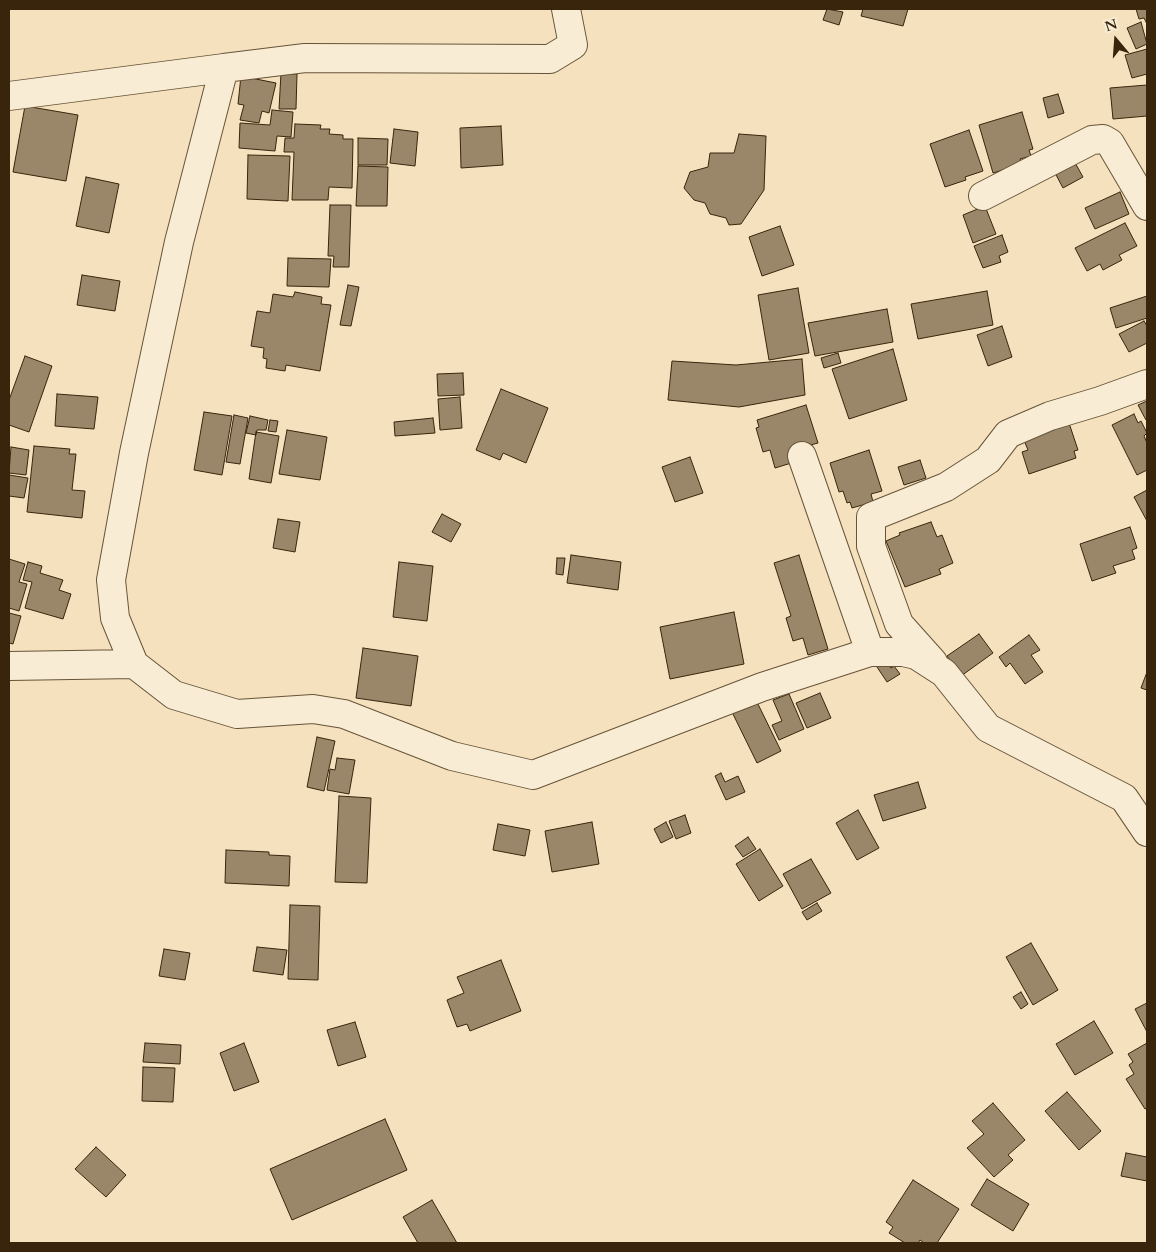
<!DOCTYPE html>
<html>
<head>
<meta charset="utf-8">
<style>
  body { margin:0 }
  #map { position:relative; width:1156px; height:1252px; overflow:hidden; background:#f5e1be; font-family:Cardo,serif }
  canvas { display:block }
  .frame { position:absolute; inset:0; border:10px solid #38250c; pointer-events:none }
  .north { position:absolute; left:1091px; top:15px; width:50px; height:50px; -webkit-text-stroke:4px #f8ecd5; paint-order:stroke; rotate:342deg; font-size:14px; font-weight:700; line-height:20px; text-align:center; color:#38250c }
  .north::after { content:''; display:block; margin:auto; width:18px; height:22px; background:#38250c; clip-path:polygon(50% 0,100% 100%,50% 72%,0 100%) }
</style>
</head>
<body>
<div id="map">
<canvas width="1156" height="1252"></canvas>
<div class="frame"></div>
<div class="north">N</div>
</div>
<script>
const ctx = document.querySelector('canvas').getContext('2d');
ctx.lineJoin = 'round';
function fill(path, color) {
  ctx.fillStyle = color;
  ctx.fill(path, 'evenodd');
}
function poly(rows) {
  const path = new Path2D();
  for (const r of rows) {
    path.moveTo(r[0], r[1]);
    for (let i = 2; i < r.length; i += 2) path.lineTo(r[i], r[i + 1]);
  }
  return path;
}
function strokePath(path, color, width, dash) {
  ctx.strokeStyle = color;
  ctx.lineWidth = width;
  ctx.lineCap = dash ? 'butt' : 'round';
  ctx.setLineDash(dash || []);
  ctx.stroke(path);
}
const building = poly([
  [827,9,843,12,839,25,823,20,827,9],
  [863,9,908,9,903,26,861,16,863,9],
  [1136,9,1147,9,1147,24,1144,18,1139,19,1136,9],
  [1141,22,1147,44,1136,49,1127,28,1141,22],
  [1147,49,1147,74,1132,78,1125,55,1147,49],
  [281,73,297,74,296,109,279,109,281,73],
  [241,76,276,83,269,113,262,111,259,123,240,120,244,105,238,104,241,76],
  [1147,85,1147,116,1113,119,1110,88,1147,85],
  [1058,94,1064,113,1048,118,1043,98,1058,94],
  [25,106,78,115,66,181,13,172,25,106],
  [272,110,293,112,291,137,277,136,275,151,239,148,240,123,270,125,272,110],
  [1022,112,1033,149,1029,150,1031,156,1020,159,1022,164,993,173,979,125,1022,112],
  [295,124,321,125,320,129,330,129,329,134,343,135,343,139,353,139,352,188,329,187,328,200,292,200,294,152,284,152,285,138,294,138,295,124],
  [501,126,503,165,461,168,460,128,501,126],
  [394,129,418,132,415,166,390,163,394,129],
  [969,130,983,171,965,177,966,180,945,187,930,144,969,130],
  [739,134,766,136,764,190,741,224,729,225,726,218,710,214,705,203,694,200,684,188,690,172,708,167,710,153,734,153,739,134],
  [358,138,388,139,387,165,358,165,358,138],
  [248,155,290,156,288,201,247,199,248,155],
  [1074,161,1083,177,1063,188,1054,171,1074,161],
  [358,166,388,167,387,206,356,206,358,166],
  [86,177,119,184,109,233,76,226,86,177],
  [1120,192,1129,214,1095,229,1085,208,1120,192],
  [330,205,351,205,349,267,333,267,334,256,328,256,330,205],
  [985,206,996,234,973,243,963,215,985,206],
  [1125,223,1137,246,1119,255,1122,260,1103,270,1100,264,1087,271,1075,248,1125,223],
  [780,226,794,265,762,276,749,237,780,226],
  [1002,235,1008,252,999,256,1001,262,983,268,974,246,1002,235],
  [288,258,331,259,329,287,287,286,288,258],
  [82,275,120,281,115,311,77,305,82,275],
  [348,285,359,287,351,326,340,325,348,285],
  [798,288,809,353,769,360,758,295,798,288],
  [987,291,993,325,918,339,911,304,987,291],
  [295,292,322,297,321,304,331,305,320,371,286,365,285,371,266,368,267,359,263,358,264,348,251,346,257,311,270,313,273,294,293,297,295,292],
  [1147,296,1147,318,1116,328,1110,308,1147,296],
  [887,309,893,342,815,356,808,323,887,309],
  [1144,321,1147,326,1147,343,1129,352,1119,334,1144,321],
  [1002,326,1012,357,988,366,977,335,1002,326],
  [893,349,907,400,849,419,832,369,893,349],
  [838,353,841,363,824,368,821,358,838,353],
  [25,356,52,366,29,432,9,425,9,400,25,356],
  [802,359,805,395,739,407,668,400,672,361,736,365,802,359],
  [463,373,464,395,438,396,437,374,463,373],
  [501,389,548,408,526,463,503,453,500,460,476,450,501,389],
  [57,394,98,397,94,429,55,426,57,394],
  [460,397,462,428,440,430,438,399,460,397],
  [1147,401,1147,420,1146,420,1138,405,1147,401],
  [806,405,818,443,795,449,798,461,775,468,770,450,763,452,756,428,759,427,757,420,806,405],
  [204,412,232,416,222,475,194,470,204,412],
  [1134,414,1138,423,1141,421,1147,433,1144,436,1147,443,1147,470,1137,475,1112,425,1134,414],
  [234,415,248,418,240,464,226,462,234,415],
  [250,416,268,420,266,430,257,430,256,435,246,433,250,416],
  [1067,417,1078,450,1074,451,1076,458,1029,474,1022,452,1028,450,1021,433,1067,417],
  [433,418,435,433,395,436,394,422,433,418],
  [270,420,278,421,276,432,268,431,270,420],
  [287,430,327,437,320,480,279,474,287,430],
  [256,432,279,436,271,483,249,479,256,432],
  [34,446,70,449,69,454,76,454,72,490,85,491,82,518,27,512,34,446],
  [11,447,29,450,26,475,9,473,11,447],
  [869,450,882,491,871,494,873,502,852,508,850,502,847,503,843,491,839,492,830,463,869,450],
  [690,457,703,493,675,502,662,467,690,457],
  [920,460,926,478,904,485,898,467,920,460],
  [9,475,28,478,24,498,9,496,9,475],
  [1147,490,1147,521,1134,497,1147,490],
  [442,514,461,524,451,542,432,532,442,514],
  [278,519,300,522,295,552,273,548,278,519],
  [931,522,937,537,942,535,953,563,939,569,941,574,905,587,886,541,900,535,899,533,931,522],
  [1130,527,1137,548,1132,550,1135,559,1113,566,1116,573,1092,581,1080,544,1130,527],
  [571,555,621,562,618,590,567,583,571,555],
  [799,555,828,649,808,655,803,638,793,641,786,618,791,616,774,563,799,555],
  [557,558,565,558,563,575,556,574,557,558],
  [9,559,25,564,19,582,27,584,19,611,9,608,9,559],
  [28,562,42,566,40,573,63,580,59,590,71,594,63,619,25,608,32,582,23,580,28,562],
  [399,562,433,566,427,621,393,617,399,562],
  [734,612,744,664,670,679,660,627,734,612],
  [9,613,21,616,13,644,9,643,9,613],
  [979,634,993,653,961,676,947,656,979,634],
  [1029,635,1040,650,1031,655,1043,672,1025,684,1010,663,1006,667,999,657,1029,635],
  [363,648,418,656,411,706,356,698,363,648],
  [884,659,891,668,894,666,900,674,887,682,875,664,884,659],
  [1147,672,1147,690,1141,688,1147,672],
  [820,693,831,718,807,728,796,703,820,693],
  [789,694,804,729,779,740,772,725,782,721,773,700,789,694],
  [755,698,781,751,757,763,731,710,755,698],
  [317,737,335,741,324,791,307,787,317,737],
  [337,758,355,760,349,794,327,790,330,769,335,770,337,758],
  [721,773,725,782,738,776,745,792,726,800,715,776,721,773],
  [918,782,926,808,883,821,874,795,918,782],
  [339,796,371,798,367,883,335,882,339,796],
  [858,810,879,848,857,860,836,823,858,810],
  [685,815,691,833,676,839,669,821,685,815],
  [592,822,599,864,552,872,545,831,592,822],
  [666,822,673,837,661,843,654,829,666,822],
  [498,824,530,830,525,856,493,850,498,824],
  [748,837,756,849,743,857,735,846,748,837],
  [760,849,783,886,759,901,736,864,760,849],
  [226,850,269,852,269,855,290,856,289,886,225,883,226,850],
  [811,859,831,893,802,909,783,874,811,859],
  [817,903,822,911,807,920,802,912,817,903],
  [290,905,320,906,318,980,288,979,290,905],
  [1031,943,1058,990,1033,1005,1006,957,1031,943],
  [257,947,287,950,283,975,253,971,257,947],
  [164,949,190,953,185,980,159,976,164,949],
  [501,960,521,1011,470,1031,467,1024,457,1027,447,1000,464,993,457,977,501,960],
  [1021,992,1028,1004,1021,1009,1013,997,1021,992],
  [1147,1003,1147,1032,1135,1009,1147,1003],
  [1094,1021,1113,1053,1075,1075,1056,1044,1094,1021],
  [355,1022,366,1057,338,1066,327,1030,355,1022],
  [145,1043,181,1045,180,1064,143,1062,145,1043],
  [244,1043,259,1082,234,1091,220,1053,244,1043],
  [1147,1043,1147,1108,1145,1109,1126,1079,1134,1074,1129,1065,1133,1062,1128,1054,1147,1043],
  [143,1067,175,1068,173,1102,142,1101,143,1067],
  [1067,1092,1101,1131,1079,1150,1045,1111,1067,1092],
  [993,1103,1025,1140,1008,1155,1013,1160,994,1177,967,1148,984,1134,972,1121,993,1103],
  [385,1119,407,1170,292,1220,270,1169,385,1119],
  [96,1147,126,1175,106,1197,75,1169,96,1147],
  [1126,1153,1147,1157,1147,1181,1121,1176,1126,1153],
  [987,1179,1029,1204,1013,1231,971,1205,987,1179],
  [913,1180,959,1209,937,1243,924,1243,920,1240,918,1243,905,1243,889,1233,893,1227,886,1222,913,1180],
  [432,1200,457,1243,418,1243,403,1217,432,1200]
]);
fill(building, '#9a8769');
strokePath(building, '#38250c', 1);
const minor = poly([
  [566,9,573,45,550,59,305,58,224,68,179,242,134,453,111,580,115,618,134,664,174,695,237,714,313,709,344,714,452,756,533,775,762,687,870,652,903,652,916,655,944,673,988,728,1124,798,1147,832],
  [9,96,224,68],
  [983,196,1092,140,1103,139,1110,143,1147,206],
  [802,456,870,652],
  [933,662,899,624,871,546,871,517,946,487,988,460,1008,434,1050,416,1100,401,1147,384],
  [9,666,134,664]
]);
strokePath(minor, '#675438', 30);
strokePath(minor, '#f8ecd5', 28);
</script>
</body>
</html>
